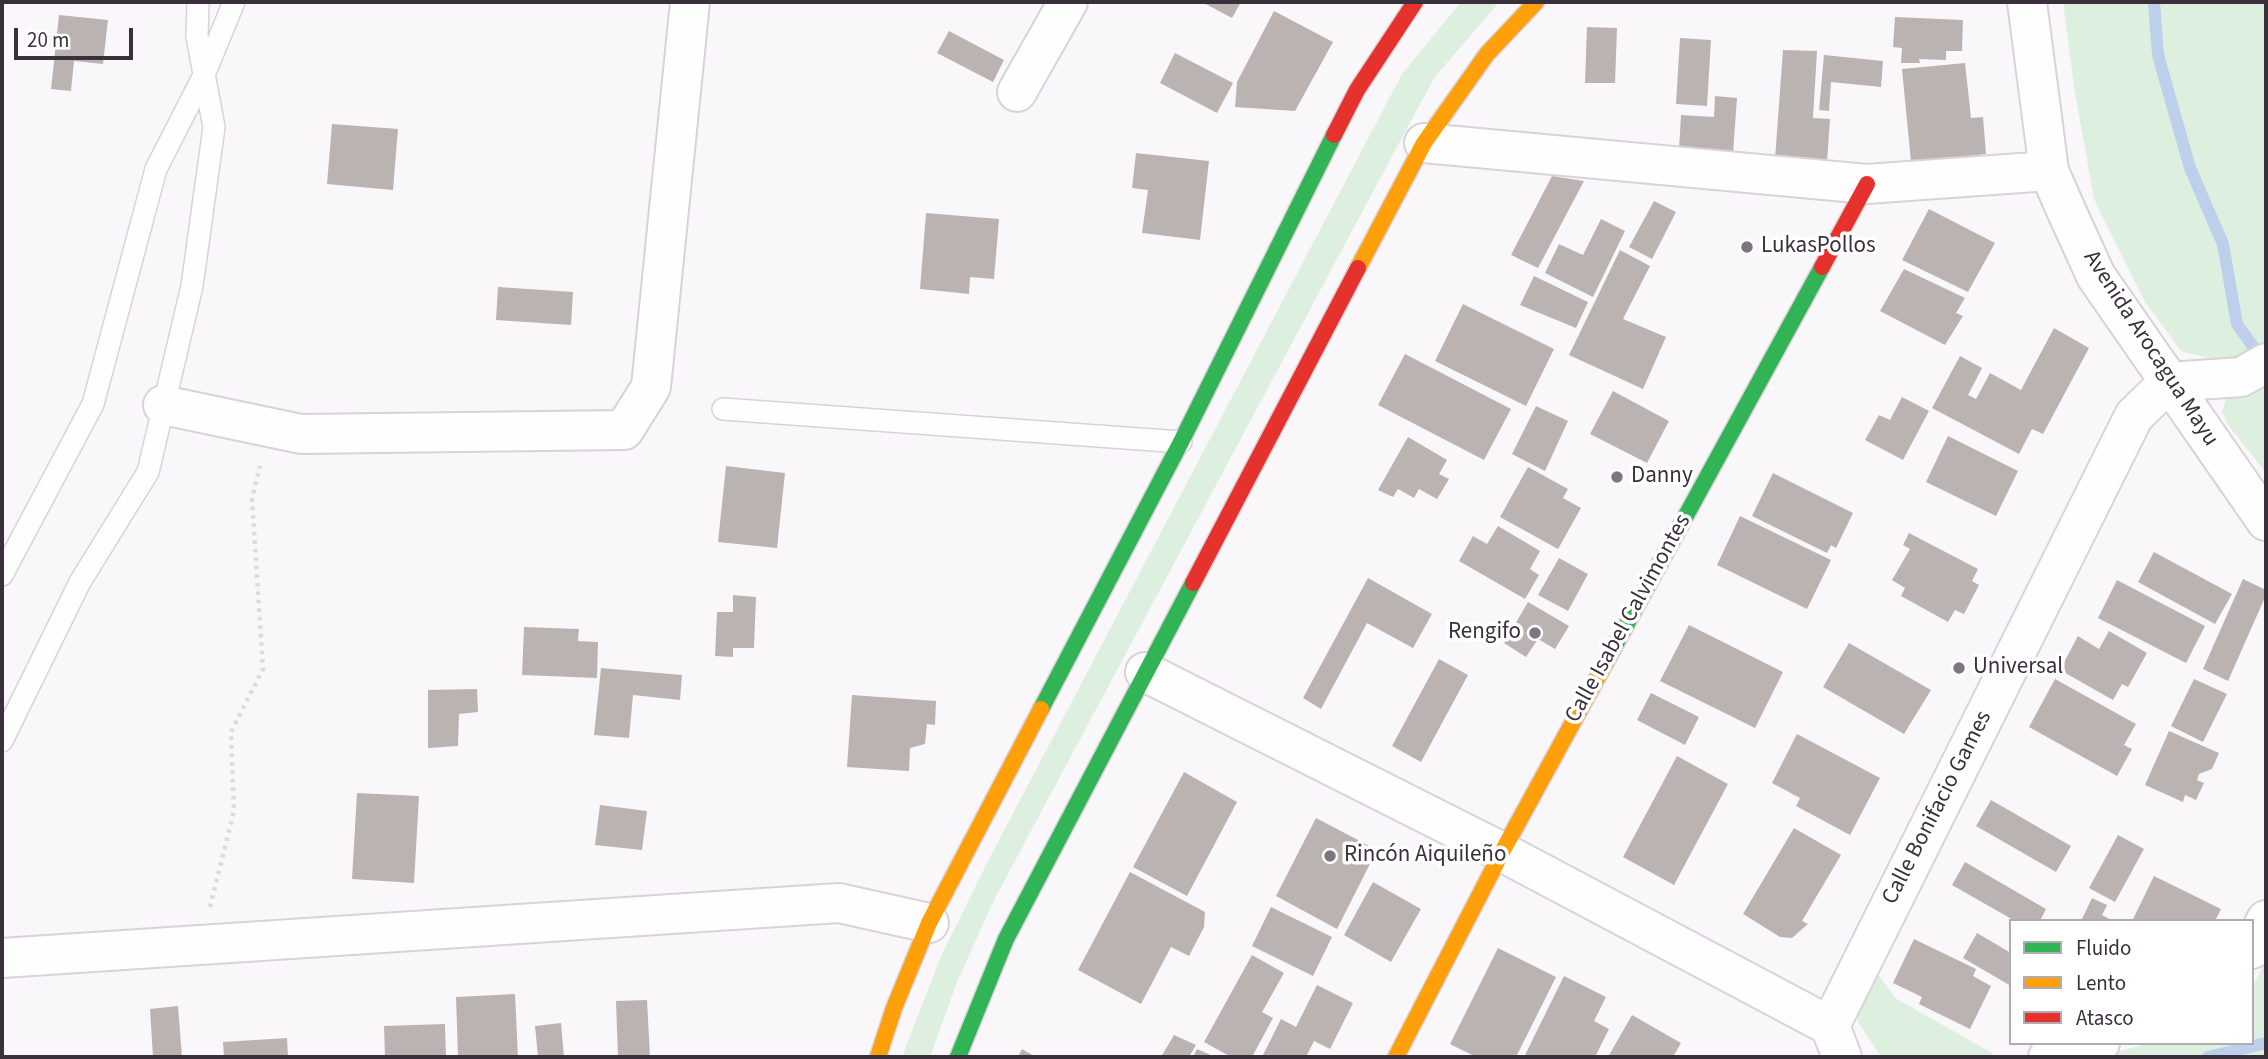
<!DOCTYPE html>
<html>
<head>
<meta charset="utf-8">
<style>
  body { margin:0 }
  #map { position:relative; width:2268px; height:1059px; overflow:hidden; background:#faf7fb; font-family:"Source Sans 3",sans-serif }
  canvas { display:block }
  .frame { position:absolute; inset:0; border:4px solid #39303b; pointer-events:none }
  .legend { position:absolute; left:2009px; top:919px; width:245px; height:126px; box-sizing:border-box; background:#fff; border:2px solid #b0acb1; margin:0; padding:9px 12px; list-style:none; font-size:21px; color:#39303b }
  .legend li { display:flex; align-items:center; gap:14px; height:35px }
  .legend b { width:35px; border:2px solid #b0acb1 }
  .scale { position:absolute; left:14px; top:28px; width:119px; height:32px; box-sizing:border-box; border:4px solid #39303b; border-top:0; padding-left:9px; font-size:21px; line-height:24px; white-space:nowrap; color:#39303b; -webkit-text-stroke:5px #fff; paint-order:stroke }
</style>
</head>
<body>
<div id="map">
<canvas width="2268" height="1059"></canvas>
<div class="frame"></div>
<ul class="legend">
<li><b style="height:9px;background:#30b455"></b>Fluido</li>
<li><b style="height:9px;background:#ff9f0a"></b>Lento</li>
<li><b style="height:9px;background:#e5322d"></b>Atasco</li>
</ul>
<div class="scale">20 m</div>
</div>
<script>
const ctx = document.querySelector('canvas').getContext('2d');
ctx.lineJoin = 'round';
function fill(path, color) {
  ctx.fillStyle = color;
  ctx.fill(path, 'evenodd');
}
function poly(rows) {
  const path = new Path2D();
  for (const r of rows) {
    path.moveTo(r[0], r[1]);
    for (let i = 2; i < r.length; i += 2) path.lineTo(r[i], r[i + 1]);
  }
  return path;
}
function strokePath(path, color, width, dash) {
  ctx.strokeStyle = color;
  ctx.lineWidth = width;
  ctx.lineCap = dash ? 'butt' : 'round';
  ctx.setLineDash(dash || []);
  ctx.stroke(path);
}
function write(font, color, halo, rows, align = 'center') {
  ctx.font = font + ' "Source Sans 3",sans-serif';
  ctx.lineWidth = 7;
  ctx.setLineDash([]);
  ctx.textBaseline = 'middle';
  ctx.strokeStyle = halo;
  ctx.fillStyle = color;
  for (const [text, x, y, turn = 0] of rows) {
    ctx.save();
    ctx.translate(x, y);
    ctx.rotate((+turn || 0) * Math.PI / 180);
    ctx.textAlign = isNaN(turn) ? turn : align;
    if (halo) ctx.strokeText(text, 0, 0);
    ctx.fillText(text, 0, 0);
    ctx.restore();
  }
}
fill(poly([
  [1461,2,1499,2,1434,78,1398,145,994,900,957,982,930,1057,902,1057,941,956,988,861,1402,74],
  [2063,2,2266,2,2266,343,2257,349,2228,363,2181,351,2145,302,2094,199,2074,87],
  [2266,382,2266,473,2228,425,2222,412,2227,396],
  [2266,960,2266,1057,2096,1057,2151,1043,2252,1043,2252,989],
  [1874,968,1895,998,1994,1054,1985,1057,1881,1057,1858,1022,1858,1003]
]), '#ddefde');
strokePath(poly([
  [2154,2,2158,55,2190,168,2223,244,2237,324,2262,359],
  [2208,1057,2266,1043]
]), '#becfec', 12);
fill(poly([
  [1202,2,1241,2,1232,18],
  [1274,11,1333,42,1295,111,1235,107,1237,82],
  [59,15,108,20,103,64,74,61,71,91,51,89],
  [1895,17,1963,20,1962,51,1946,51,1946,60,1919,59,1920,63,1901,63,1902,48,1893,47],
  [1587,27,1617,28,1615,83,1585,83],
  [949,31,1004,60,993,82,937,53],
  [1680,38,1711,40,1707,106,1676,104],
  [1783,50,1817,51,1813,118,1830,119,1827,162,1775,159],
  [1175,53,1233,83,1217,113,1160,83],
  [1824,55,1883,61,1881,87,1831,82,1829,111,1819,110],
  [1965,63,1971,118,1983,117,1986,154,1911,162,1902,69],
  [1715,96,1737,98,1733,154,1679,150,1681,115,1714,117],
  [332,124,398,129,393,190,327,184],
  [1136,153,1209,161,1200,240,1142,233,1148,190,1132,188],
  [1552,176,1584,181,1538,268,1511,255],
  [1654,201,1676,212,1652,259,1629,247],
  [1929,209,1995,243,1968,292,1902,260],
  [926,213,999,219,994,279,970,277,969,294,920,289],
  [1601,219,1625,231,1593,297,1545,273,1559,244,1583,255],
  [1620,250,1650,266,1623,319,1666,337,1643,389,1569,355],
  [1904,269,1965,298,1956,313,1963,316,1945,345,1880,311],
  [1534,276,1588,302,1576,328,1520,305],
  [498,287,573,292,571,325,496,320],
  [1463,304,1554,349,1526,406,1435,361],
  [2054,328,2089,348,2043,434,2032,429,2019,454,1932,408,1960,356,1982,368,1968,395,1976,399,1990,373,2021,390],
  [1405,354,1511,409,1484,460,1378,405],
  [1613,391,1669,421,1647,463,1590,434],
  [1902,397,1929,411,1903,460,1865,440,1879,415,1890,420],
  [1536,406,1568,421,1545,471,1512,454],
  [1948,436,2018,471,1996,516,1926,482],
  [1408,437,1447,460,1439,474,1449,479,1437,499,1419,489,1414,498,1398,489,1393,497,1378,490],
  [726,466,785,473,777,548,718,542],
  [1528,467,1568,489,1563,498,1581,508,1558,549,1500,517],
  [1773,473,1853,513,1836,548,1831,545,1827,553,1752,516],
  [1740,516,1831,560,1807,609,1717,565],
  [1498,526,1540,551,1530,569,1539,575,1525,599,1459,561,1473,536,1487,544],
  [1909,533,1978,569,1972,581,1979,585,1964,614,1955,610,1948,622,1901,596,1905,588,1892,580,1910,549,1903,545],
  [2154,552,2232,594,2215,624,2138,582],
  [1559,558,1588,574,1568,611,1538,595],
  [1368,578,1432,614,1413,648,1367,623,1321,709,1303,698],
  [2243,579,2266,590,2266,595,2228,681,2203,669],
  [2117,580,2205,626,2186,663,2098,618],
  [733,595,756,597,754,648,733,648,733,657,715,656,717,612,733,612],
  [1528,602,1569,626,1555,649,1538,639,1526,657,1504,643],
  [1689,625,1783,672,1755,728,1660,681],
  [524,627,579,629,578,641,598,642,597,678,522,675],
  [2109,631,2147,653,2128,687,2122,684,2113,700,2060,670,2078,636,2099,649],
  [1849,643,1931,690,1904,734,1823,687],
  [1439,659,1468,675,1421,762,1392,746],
  [601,668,682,675,680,700,633,695,629,738,594,735],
  [2055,679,2136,724,2124,745,2132,749,2117,776,2029,727],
  [2194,679,2227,694,2203,742,2171,726],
  [477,689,478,712,459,714,458,746,428,748,428,690],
  [1651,693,1699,717,1685,745,1637,720],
  [852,695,936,701,935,725,927,724,925,744,910,748,909,771,847,767],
  [2169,731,2219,753,2212,769,2199,774,2197,780,2204,783,2196,800,2185,795,2183,802,2145,785],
  [1797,734,1880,778,1850,835,1796,806,1800,798,1772,783],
  [1677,756,1728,784,1674,885,1623,857],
  [1184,772,1237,802,1187,896,1133,867],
  [357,793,419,796,414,883,352,879],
  [1991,800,2071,846,2056,872,1976,826],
  [600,805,647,811,642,850,595,845],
  [1316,818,1377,850,1337,929,1276,896],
  [1794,828,1841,855,1802,921,1808,924,1792,938,1780,937,1743,914],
  [2118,835,2144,849,2115,902,2089,888],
  [1965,862,2046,909,2040,921,2015,921,1952,885],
  [1130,872,1205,912,1204,927,1189,956,1171,947,1141,1004,1078,970],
  [2154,876,2221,909,2215,921,2133,919],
  [1373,882,1421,909,1391,962,1344,935],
  [2092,898,2107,905,2102,915,2113,921,2081,921],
  [1271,907,1332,937,1313,976,1252,946],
  [1977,933,2011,953,2011,986,1963,958],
  [1914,939,1976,969,1973,976,1991,986,1970,1029,1919,1004,1922,997,1893,983],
  [1498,948,1556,977,1516,1057,1476,1057,1450,1044],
  [1252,955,1284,973,1262,1012,1273,1018,1252,1057,1231,1057,1204,1042],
  [1564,976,1606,997,1594,1021,1609,1029,1595,1057,1524,1057],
  [1317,985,1353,1003,1330,1049,1314,1041,1306,1057,1262,1057,1281,1019,1296,1027],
  [515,994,518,1057,458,1057,456,997],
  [647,1000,650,1057,618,1057,616,1001],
  [178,1006,182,1057,153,1057,150,1009],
  [1632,1015,1681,1043,1673,1057,1608,1057],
  [561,1023,564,1057,538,1057,535,1026],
  [445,1024,446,1057,385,1057,384,1026],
  [1174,1035,1196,1045,1189,1057,1161,1057],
  [287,1038,288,1057,224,1057,223,1042],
  [1022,1049,1036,1057,1018,1057],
  [1197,1049,1215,1057,1193,1057]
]), '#bbb3b2');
const lane = poly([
  [723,409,1181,442],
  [2,575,93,404,156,169,204,75,234,2],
  [2,741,80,582,148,472,192,286,214,127,197,37,198,2]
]);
const street = poly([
  [2027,2,2049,171,2066,210,2096,276,2266,521],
  [1017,92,1068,2],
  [1424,143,1867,184,2049,171],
  [2169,382,2241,377,2266,363],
  [163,405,301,434,624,430,651,387,690,2],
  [1145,672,1502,852,1830,1026],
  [2252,949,2266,920],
  [2,958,839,903,929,923],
  [1842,1057,1830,1026,2134,416,2169,382],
  [2048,1057,2100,1043]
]);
const fast = poly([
  [1607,660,1822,267],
  [1041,709,1181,442,1334,135],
  [958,1057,1006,939,1193,583]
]);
const slow = poly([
  [1358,268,1424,143,1487,54,1536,2],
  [878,1057,894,1008,929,923,1041,709],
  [1396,1057,1502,852,1607,660]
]);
const jam = poly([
  [1334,135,1357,90,1415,2],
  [1822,267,1867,184],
  [1193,583,1358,268]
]);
strokePath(lane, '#d8d2d9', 24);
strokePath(street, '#d8d2d9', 42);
strokePath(fast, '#d8d2d9', 19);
strokePath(slow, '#d8d2d9', 19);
strokePath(jam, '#d8d2d9', 19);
strokePath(poly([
  [210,907,234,811,231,732,263,669,252,499,260,466]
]), '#dbdadc', 4.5, [3.5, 5]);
strokePath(lane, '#fefefe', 21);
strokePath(street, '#fefefe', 38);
strokePath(fast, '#30b455', 16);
strokePath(slow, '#ff9f0a', 16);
strokePath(jam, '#e5322d', 16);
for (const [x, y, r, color] of [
  [1747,247,7,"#7d767e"],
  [1617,477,7,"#7d767e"],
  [1535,633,7,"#7d767e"],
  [1959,668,7,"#7d767e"],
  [1330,856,7,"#7d767e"]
]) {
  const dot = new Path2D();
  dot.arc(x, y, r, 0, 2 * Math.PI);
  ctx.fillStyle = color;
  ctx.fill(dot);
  strokePath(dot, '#fff', 2.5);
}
write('23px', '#39303b', '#fff', [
  ["LukasPollos",1761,247],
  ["Danny",1631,477],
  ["Rengifo",1521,633,"right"],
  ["Universal",1973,668],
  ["Rincón Aiquileño",1344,856]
], 'left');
write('23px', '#39303b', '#fff', [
  ["Avenida Arocagua Mayu",2150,349,57],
  ["Calle Isabel Calvimontes",1629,619,-61],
  ["Calle Bonifacio Games",1938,808,-63]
]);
</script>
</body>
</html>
